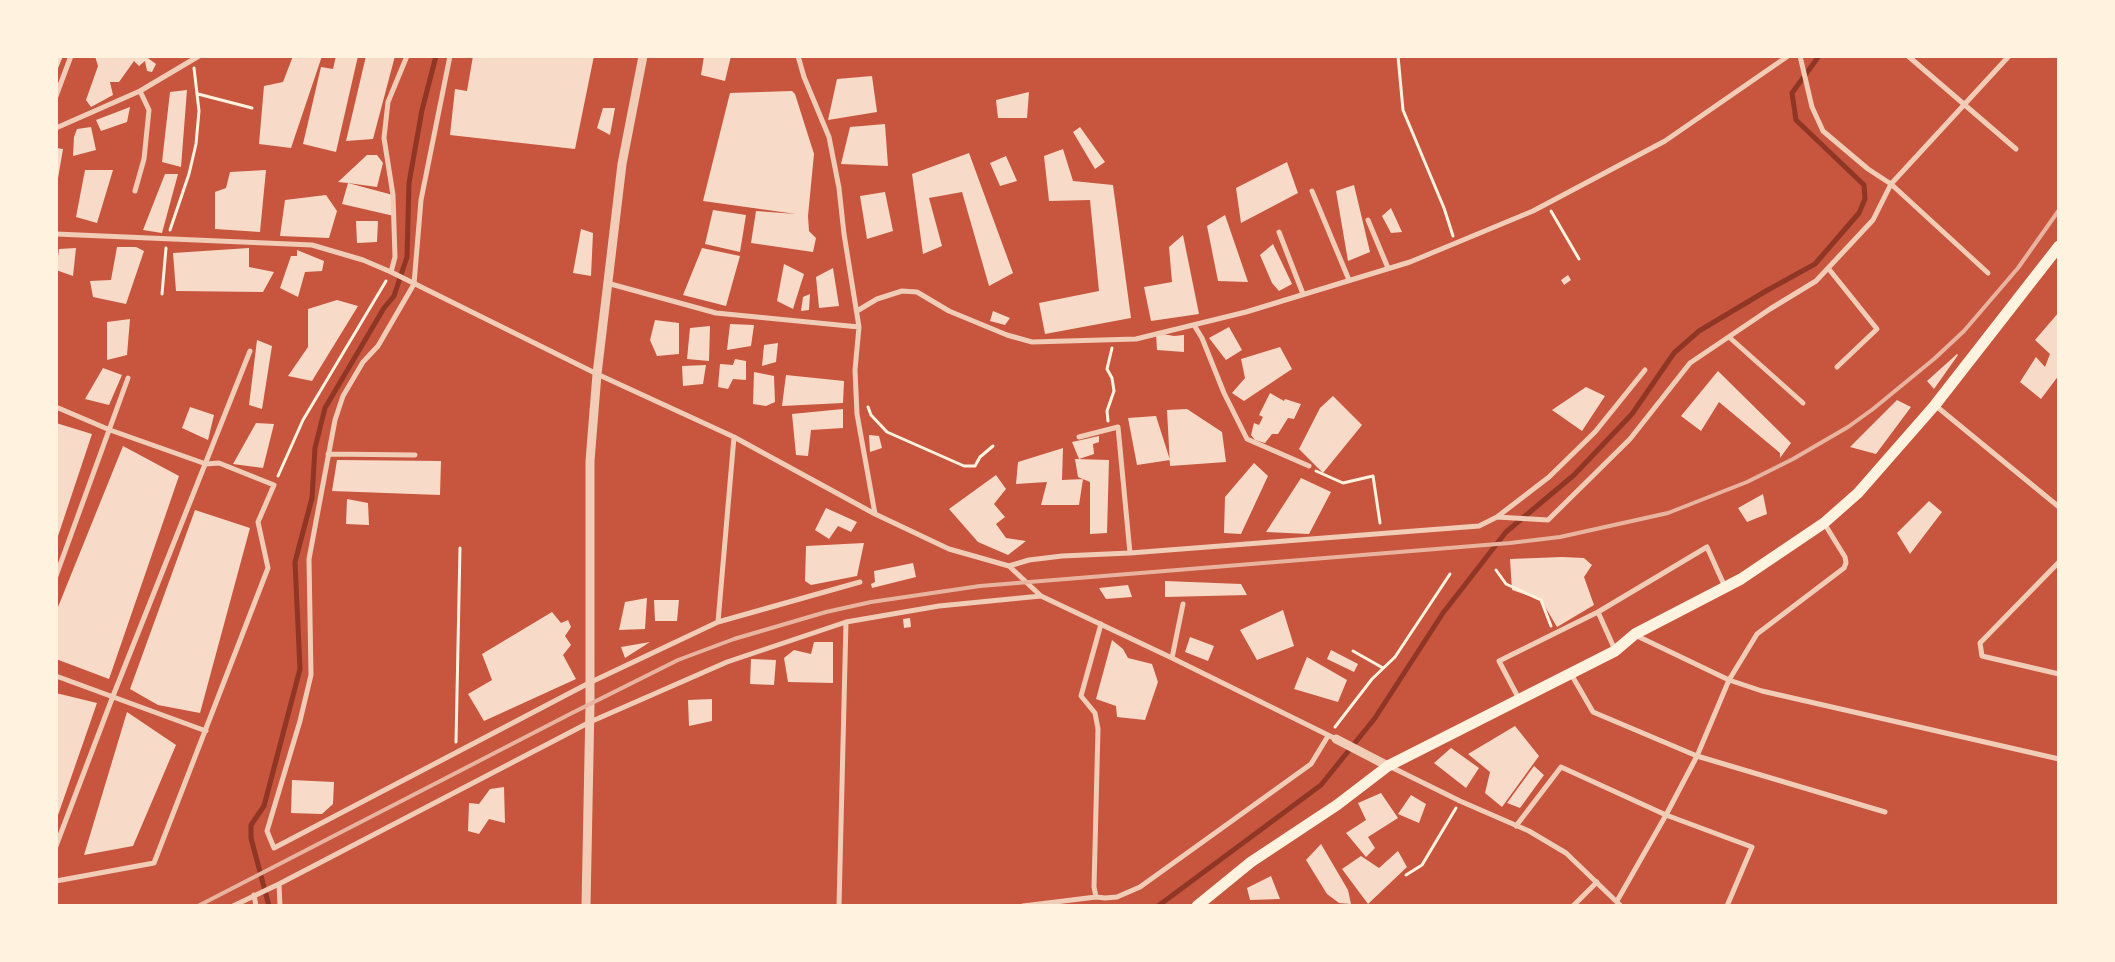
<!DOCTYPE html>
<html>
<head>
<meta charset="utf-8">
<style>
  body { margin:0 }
  #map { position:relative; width:2115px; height:962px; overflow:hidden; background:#c8553d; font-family:Signika,sans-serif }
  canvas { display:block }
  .frame { position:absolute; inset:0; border:58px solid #fff3e0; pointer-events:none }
</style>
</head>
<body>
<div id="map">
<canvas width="2115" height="962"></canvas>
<div class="frame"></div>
</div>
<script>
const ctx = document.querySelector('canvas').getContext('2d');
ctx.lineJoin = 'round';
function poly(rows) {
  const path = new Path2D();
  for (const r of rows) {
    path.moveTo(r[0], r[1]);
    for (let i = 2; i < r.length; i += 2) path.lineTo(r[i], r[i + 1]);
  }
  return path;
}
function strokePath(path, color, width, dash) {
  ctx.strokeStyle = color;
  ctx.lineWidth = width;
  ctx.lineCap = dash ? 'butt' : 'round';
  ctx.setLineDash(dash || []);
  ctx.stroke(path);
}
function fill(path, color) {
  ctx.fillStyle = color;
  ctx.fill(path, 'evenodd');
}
strokePath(poly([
  [269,906,251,838,251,825,264,806,300,669,295,562,312,498,315,448,325,408,384,308,394,296,407,257,409,183,422,110,436,56],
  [1158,906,1321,785,1375,718,1443,613,1506,532,1574,475,1632,414,1674,353,1699,331,1766,291,1815,264,1859,213,1865,199,1864,185,1796,120,1792,93,1819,56]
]), '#8f3625', 5);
fill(poly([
  [56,56,63,56,56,73],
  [95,56,145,56,156,64,152,72,147,71,145,61,139,66,134,61,119,82,110,82,113,95,91,107,86,100,98,66],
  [293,56,322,56,291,148,259,144,264,86,283,82],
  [336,56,358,56,336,152,303,144,321,67,333,69],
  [366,56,395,56,373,139,346,141],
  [473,56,594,56,575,149,450,135,455,89,467,91],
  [704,56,731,56,725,81,701,75],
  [872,76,877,112,828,120,837,79],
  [187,90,181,167,162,162,170,92],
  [792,91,795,94,814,154,808,216,809,231,816,238,813,252,751,243,756,211,796,214,703,201,730,93],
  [1029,92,1027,118,998,118,996,100],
  [130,107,127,122,101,131,96,120],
  [603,108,615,108,610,135,597,128],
  [885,124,888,166,841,164,850,127],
  [91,127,96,150,73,156,74,137,77,129],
  [1080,127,1105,162,1095,169,1073,132],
  [56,148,63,149,57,184,56,184],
  [1063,149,1073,181,1113,185,1131,318,1045,334,1039,303,1099,291,1090,200,1049,201,1044,156],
  [969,153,1013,273,989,286,962,192,929,198,942,246,923,254,912,174],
  [367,155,377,155,383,163,377,187,348,183,393,195,394,216,342,204,348,183,338,182],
  [1006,156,1017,181,1000,186,990,163],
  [1287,162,1298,193,1241,223,1236,188],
  [85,170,113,170,97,223,76,217],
  [266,170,260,232,215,229,215,192,226,188,230,172],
  [165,174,178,174,162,233,143,230],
  [1354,185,1370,252,1348,261,1336,191],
  [885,192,893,231,867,239,860,196],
  [326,195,337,211,329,238,280,236,285,200],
  [1391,208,1402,232,1391,233,1382,216],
  [713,210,746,215,740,252,705,244],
  [1225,215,1248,282,1218,281,1207,226],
  [356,221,378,221,377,242,357,243],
  [581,229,593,233,591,276,573,273],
  [1183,235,1199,314,1151,321,1144,287,1172,282,1169,247],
  [1273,244,1292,284,1279,291,1272,283,1260,255],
  [117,247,136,247,144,251,126,304,93,297,90,281,111,280],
  [76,248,73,276,56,270,59,249],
  [249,248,249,267,274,272,263,292,176,291,173,253],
  [702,248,740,256,726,306,683,295],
  [297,250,324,261,322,271,305,272,298,297,280,288,291,256,297,256],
  [784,264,804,274,793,309,777,301],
  [833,268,839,306,819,308,816,277],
  [1568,275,1571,280,1564,285,1561,280],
  [810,294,809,310,801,311,803,297],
  [337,300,358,306,312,381,288,376,308,347,308,309],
  [993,311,1010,318,1005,325,990,321],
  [2059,312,2059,375,2041,399,2020,382,2036,357,2045,367,2050,354,2035,340],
  [130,319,127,355,107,360,107,322],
  [655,320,679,323,679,354,657,356,650,340],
  [730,324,754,325,751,346,727,350],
  [710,326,709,361,687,359,690,328],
  [1229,327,1242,350,1226,360,1209,338],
  [1156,333,1174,336,1184,335,1184,352,1157,350],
  [257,340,272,346,262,409,249,405],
  [778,343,776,362,762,366,764,345],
  [1280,347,1292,369,1244,401,1232,393,1245,378,1241,359],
  [1957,354,1958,355,1934,389,1927,381],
  [735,359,746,361,746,380,733,379,728,389,718,387,720,364,733,365],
  [706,365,703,384,683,386,682,366],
  [103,368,122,375,109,405,85,399],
  [1718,371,1791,443,1780,458,1780,453,1719,402,1701,431,1681,416],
  [754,372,774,376,775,402,766,406,753,404],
  [786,375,844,381,843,403,782,406],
  [1586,387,1605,396,1582,431,1552,410],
  [1270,393,1284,401,1285,399,1301,404,1294,419,1288,418,1278,434,1272,434,1265,443,1255,440,1251,435,1254,423,1259,425,1263,417,1259,415],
  [1333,396,1362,425,1323,473,1299,449,1320,408],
  [1897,400,1911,407,1876,454,1850,447],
  [190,407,214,415,208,440,182,428],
  [843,409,843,428,811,430,808,456,796,455,792,414],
  [1187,409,1222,432,1226,462,1170,466,1167,410],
  [1156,416,1170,460,1137,465,1128,418],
  [56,423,92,434,57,539,56,539],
  [256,423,274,424,263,468,233,464],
  [869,435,879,436,882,448,870,452],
  [1099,436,1099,442,1093,444,1094,454,1079,459,1072,442],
  [123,446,179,476,109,679,56,659,56,612],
  [1063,448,1062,480,1083,479,1079,505,1041,505,1047,482,1016,484,1018,462],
  [1075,459,1109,460,1107,533,1090,534,1090,482,1078,477],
  [337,460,441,461,440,495,332,491],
  [1254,463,1268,476,1241,534,1224,533,1225,497],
  [996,475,1006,489,994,504,1005,517,996,524,1006,538,1026,541,1008,555,978,542,949,509],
  [1301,478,1331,492,1309,534,1266,532],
  [1763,494,1767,514,1747,522,1738,508],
  [347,499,368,503,369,525,346,524],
  [1929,501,1942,512,1910,554,1897,533],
  [826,508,857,522,851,532,838,526,829,539,815,530],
  [195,510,250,528,200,713,158,705,130,689],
  [864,543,857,576,811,585,805,581,806,546],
  [1562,557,1584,558,1592,565,1584,577,1594,605,1557,627,1541,600,1512,590,1510,559],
  [913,563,916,577,872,588,871,584,875,582,874,571],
  [1165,581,1241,584,1247,595,1165,597],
  [1128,585,1132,597,1106,599,1099,588],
  [647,598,645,629,619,630,625,602],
  [654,600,679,600,677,621,655,621],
  [1283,610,1294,646,1257,660,1240,630],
  [552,612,561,623,568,620,571,627,565,636,571,645,563,655,576,679,484,721,468,694,492,680,482,654],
  [910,618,911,627,904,628,903,619],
  [1190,637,1214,646,1208,661,1185,652],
  [1112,640,1123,649,1128,658,1152,664,1158,682,1145,720,1117,717,1116,706,1096,699],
  [650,642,625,658,621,647],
  [814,642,833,642,833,683,788,682,784,658,794,650,811,654],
  [1331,650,1358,664,1354,672,1327,659],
  [1307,657,1347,680,1338,702,1294,689],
  [751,659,776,660,774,685,750,684],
  [56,693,97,703,57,818,56,818],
  [712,699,712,721,689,726,688,700],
  [127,712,176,745,133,846,84,855],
  [1515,726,1539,756,1502,807,1485,793,1490,772,1468,754],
  [1451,748,1479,768,1466,788,1434,763],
  [1534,766,1544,775,1520,808,1507,803],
  [292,780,334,782,333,804,322,814,291,813],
  [504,787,505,823,489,819,479,834,468,831,469,803,479,804,490,789],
  [1381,793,1398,818,1368,837,1375,848,1366,857,1346,833,1366,820,1358,803],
  [1411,795,1426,804,1419,823,1398,814],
  [1321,844,1348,890,1351,904,1339,903,1327,894,1306,860],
  [1398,851,1407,867,1368,904,1342,869,1361,856,1379,868],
  [1271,876,1280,899,1250,900,1247,888]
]), '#f7dbc8');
strokePath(poly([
  [1398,56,1403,110,1444,208,1453,236],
  [198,94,252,108],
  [1551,211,1579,259],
  [170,230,189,174,196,144,199,111,194,68],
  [162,294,166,248],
  [868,407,871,415,887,432,964,466,975,466,980,457,993,446],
  [1108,421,1107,411,1114,391,1112,378,1107,369,1112,348],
  [1316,471,1343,483,1373,476,1380,523],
  [278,476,303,420,386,281],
  [1496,570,1506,584,1541,600,1551,626],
  [1353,651,1383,668],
  [1335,727,1372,679,1395,657,1450,574],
  [456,742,460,548],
  [1406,875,1422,865,1456,808]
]), '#fff3e0', 3);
strokePath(poly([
  [450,56,421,200,414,284,378,346,363,362,343,396,335,420,309,559,311,675,300,721,267,831,274,848,589,683,718,622,734,437],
  [798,56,804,77,829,137,839,188,844,234,859,327,855,370,857,414,875,514],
  [1800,56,1812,107,1823,131,1868,169,1891,184,1988,273],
  [1908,56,2016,149],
  [56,96,71,56],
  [56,128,140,91,199,56],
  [135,191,144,159,149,110,140,91],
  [1312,191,1349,280],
  [1368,220,1388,268],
  [1279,232,1303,294],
  [56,234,312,245,363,260,391,272,597,374,734,437,875,514,949,549,1009,566,1041,596,1172,658,1336,739],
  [1828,268,1877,329,1837,367],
  [391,272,395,257,393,195,384,138,388,102,407,56],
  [607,283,716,313,859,327],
  [857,311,877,299,902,291,917,292,949,311,1007,335,1032,342,1136,339,1246,312,1410,262,1533,211,1665,141,1788,56],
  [1194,325,1202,338,1224,393,1247,439,1309,466],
  [1729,337,1803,403],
  [1936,406,2059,507],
  [56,407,110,430,206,464,219,463,274,485,258,522,268,568,154,863,56,881],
  [1079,437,1118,427,1130,553],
  [328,454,415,455],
  [1497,517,1549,477,1595,432,1645,370],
  [2059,562,1980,643,1982,656,2059,674],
  [1009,566,1029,560,1062,556,1130,553,1479,526,1497,517,1548,520,1630,439,1690,363,1770,309,1816,281,1873,220,1891,184,2009,56],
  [56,576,128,378],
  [1598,612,1615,650],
  [718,622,860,582],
  [1635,635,1729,680,1762,691,2059,759],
  [1172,658,1183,604],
  [1571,674,1593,712,1697,756,1885,812],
  [56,676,206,731],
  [1519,699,1499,661,1598,612,1707,547,1725,587],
  [1391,767,1460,801,1529,831,1566,853,1621,906],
  [1516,826,1561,767,1666,815,1752,847,1727,906],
  [56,846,113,696,250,351],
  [279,884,280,906],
  [254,895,256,906],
  [1096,897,1094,887,1098,729,1095,713,1081,696,1101,624],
  [1617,901,1666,815,1697,756,1729,680,1757,634,1844,568,1846,563,1845,557,1824,523],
  [233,906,279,884,590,722,727,662,846,622,939,606,1041,596],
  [839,906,846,622],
  [1023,906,1096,897,1105,898,1117,897,1140,887,1311,764,1328,736],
  [1573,906,1597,882]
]), '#f1ccb7', 5);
strokePath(poly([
  [1336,739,1388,766],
  [586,906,590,705,590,461,597,374,622,164,643,56]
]), '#f1ccb7', 9);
strokePath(poly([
  [1197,906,1251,862,1337,805,1388,766,1615,651,1635,634,1741,579,1824,523,1858,493,1935,405,2059,246]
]), '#fff3e0', 11);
strokePath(poly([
  [198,906,572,713,678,660,734,639,826,612,871,602,980,586,1510,543,1560,537,1668,513,1747,482,1793,459,1848,427,1873,409,1934,359,1964,331,2018,268,2059,210]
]), '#e9b49f', 4);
</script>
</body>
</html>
